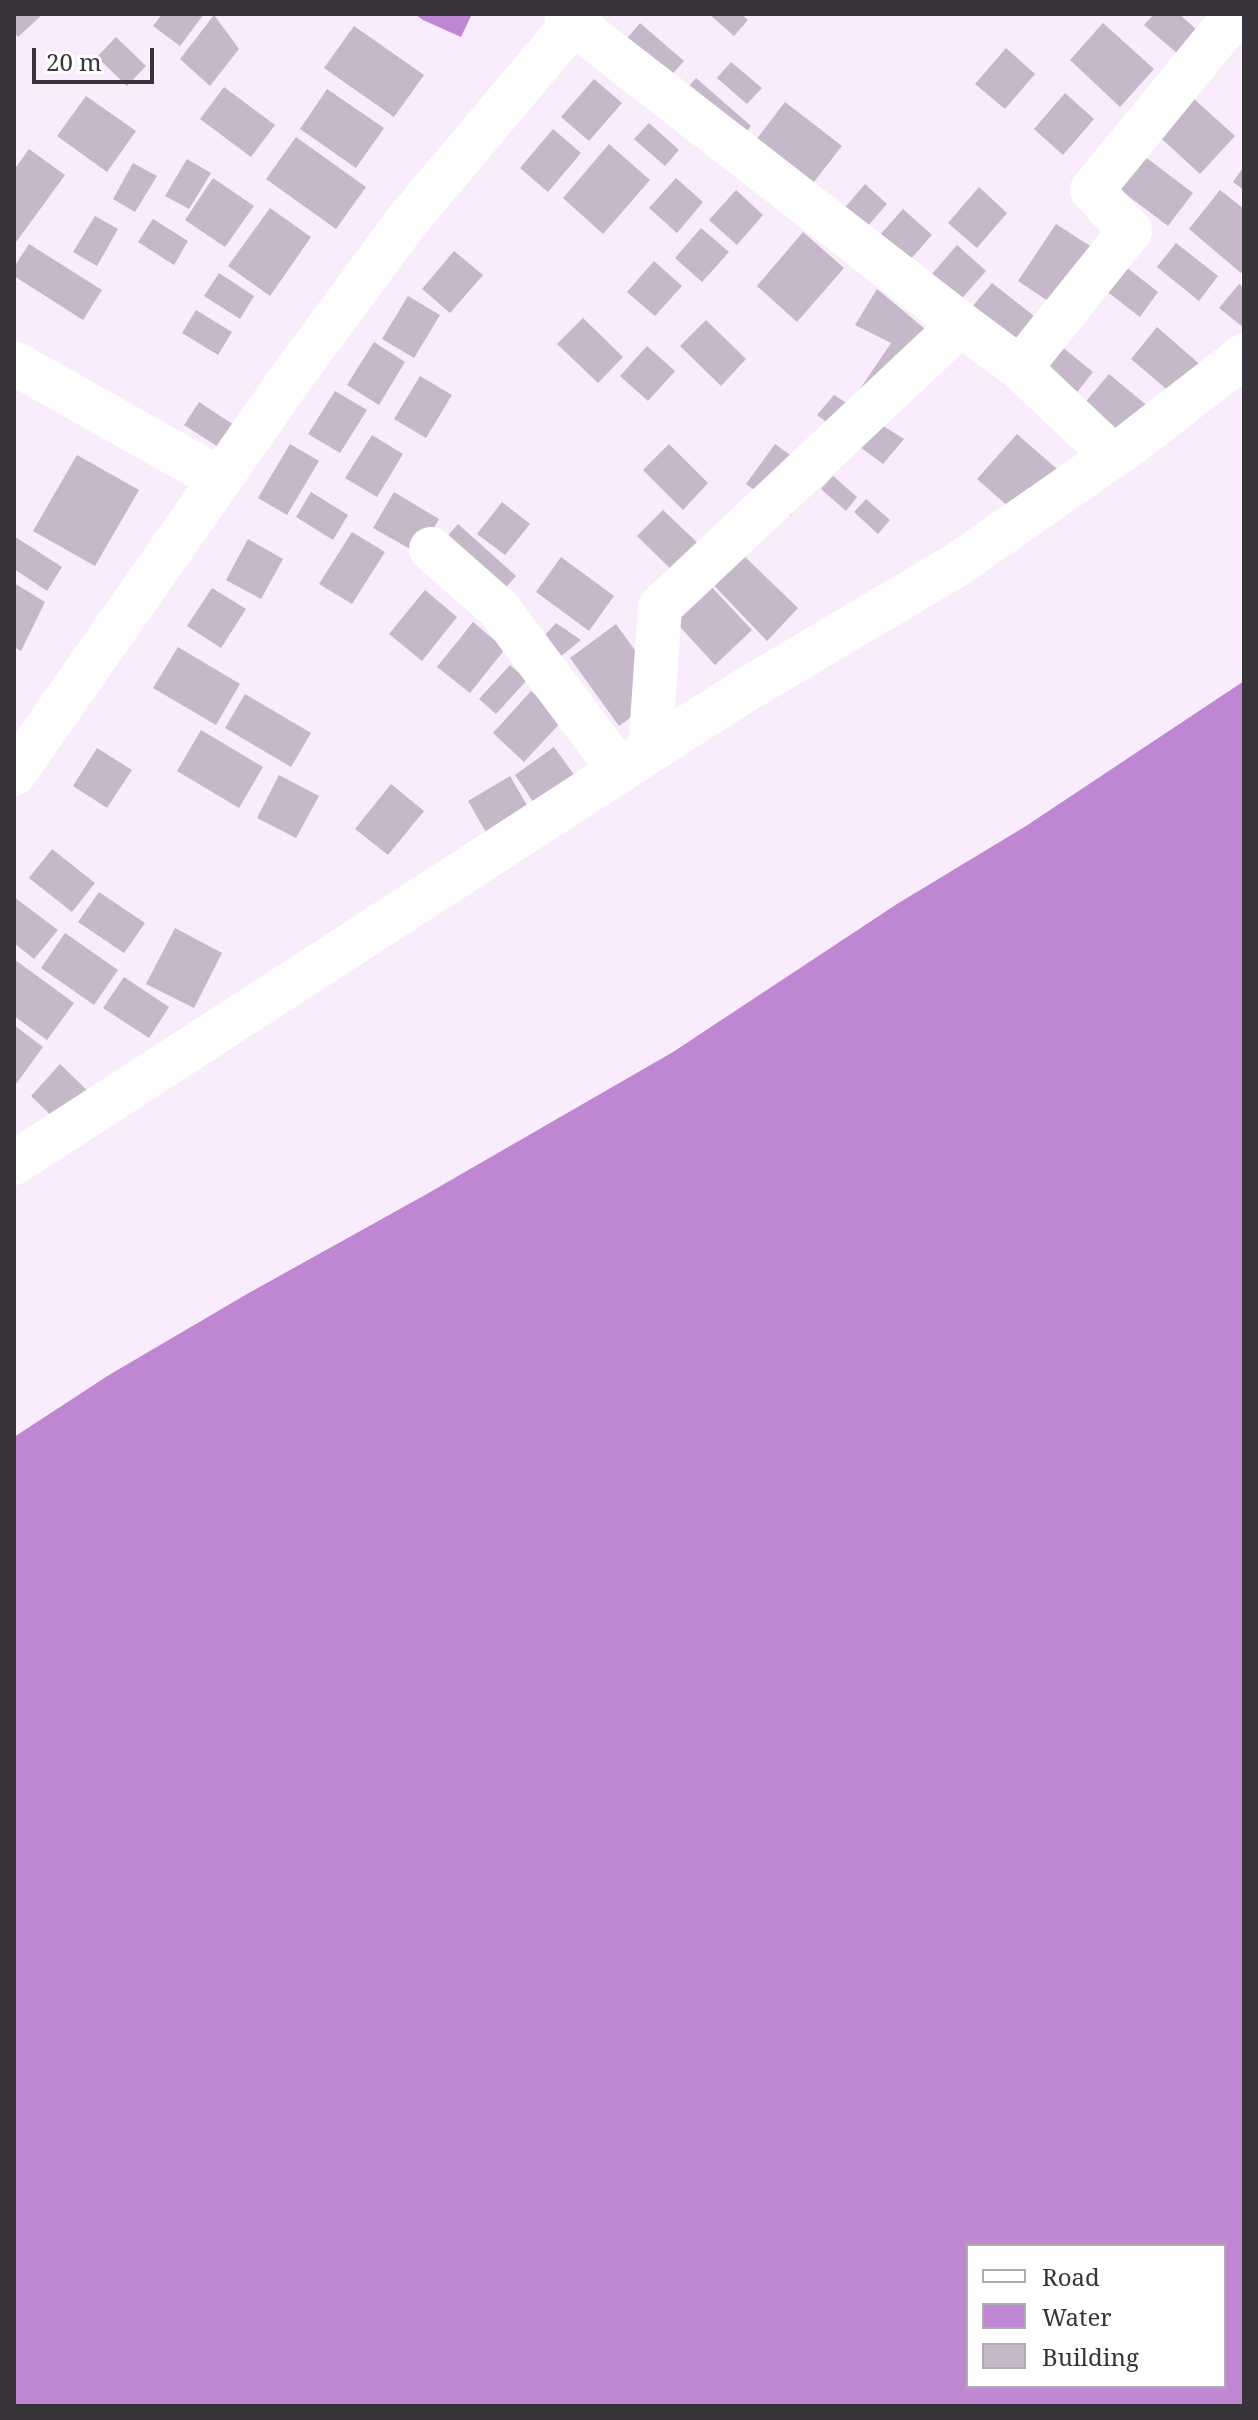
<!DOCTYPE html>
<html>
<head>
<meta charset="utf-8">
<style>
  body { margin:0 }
  #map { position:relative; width:1258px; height:2420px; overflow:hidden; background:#f9ecfd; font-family:"Noto Serif",serif }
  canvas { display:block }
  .frame { position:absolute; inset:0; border:16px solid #39343b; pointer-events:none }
  .legend { position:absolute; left:966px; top:2244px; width:260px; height:144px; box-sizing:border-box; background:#fefefe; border:2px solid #afadb0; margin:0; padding:10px 14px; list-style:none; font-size:24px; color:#39343b }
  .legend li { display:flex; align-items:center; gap:16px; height:40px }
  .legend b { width:40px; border:2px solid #afadb0 }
  .scale { position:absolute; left:32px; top:48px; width:122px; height:36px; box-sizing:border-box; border:4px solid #39343b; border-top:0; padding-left:10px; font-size:24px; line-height:28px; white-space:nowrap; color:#39343b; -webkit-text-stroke:6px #fefefe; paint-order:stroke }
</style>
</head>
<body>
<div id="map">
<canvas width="1258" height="2420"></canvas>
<div class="frame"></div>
<ul class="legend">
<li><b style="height:10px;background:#fff"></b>Road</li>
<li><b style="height:22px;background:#bf86d2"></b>Water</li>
<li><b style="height:22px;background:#c4b8c9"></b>Building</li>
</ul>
<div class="scale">20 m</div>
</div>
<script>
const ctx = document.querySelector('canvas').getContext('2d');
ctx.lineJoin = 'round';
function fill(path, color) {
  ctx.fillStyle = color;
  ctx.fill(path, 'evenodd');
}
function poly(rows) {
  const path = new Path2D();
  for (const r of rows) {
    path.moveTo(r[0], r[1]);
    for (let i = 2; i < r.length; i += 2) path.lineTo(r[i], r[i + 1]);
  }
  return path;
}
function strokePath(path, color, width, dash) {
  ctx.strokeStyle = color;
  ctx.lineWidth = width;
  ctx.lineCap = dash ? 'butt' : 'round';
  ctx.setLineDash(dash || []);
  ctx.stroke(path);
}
fill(poly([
  [415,14,478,14,471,16,461,37,423,20],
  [1244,681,1244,2406,14,2406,14,1437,109,1375,247,1294,425,1195,673,1052,897,904,1026,826],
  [968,2246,1224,2246,1224,2386,968,2386]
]), '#bf86d2');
fill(poly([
  [14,14,43,14,18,37,14,32],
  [162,14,204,14,180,46,153,26],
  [709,14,741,14,748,20,734,36],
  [1154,14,1179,14,1205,37,1185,60,1144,25],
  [214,15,239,49,210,86,180,59],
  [640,23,684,61,660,88,617,50],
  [1103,23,1154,69,1120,107,1070,60],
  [354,26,424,75,394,117,324,68],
  [116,37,146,66,127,86,97,57],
  [1006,48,1035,74,1005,109,975,84],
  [731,62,762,88,747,104,717,78],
  [696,78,751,126,722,160,667,111],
  [594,79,622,103,589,141,561,117],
  [224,87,275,125,251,157,200,119],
  [327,89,384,128,356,168,300,129],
  [1184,90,1235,136,1200,174,1150,128],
  [1065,93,1094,119,1063,155,1034,129],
  [86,96,136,131,107,172,57,136],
  [785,102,842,146,795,206,739,162],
  [649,123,679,150,665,166,634,139],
  [553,129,581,153,548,192,520,168],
  [296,137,366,187,336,229,266,179],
  [609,144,650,180,603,234,563,198],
  [29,149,65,175,14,245,14,170],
  [1144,156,1193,193,1168,226,1119,189],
  [187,159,211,173,189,209,165,196],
  [133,163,157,176,135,212,113,199],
  [1244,166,1244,190,1233,182],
  [213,178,254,206,225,247,185,220],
  [676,178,703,202,677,233,649,208],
  [865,184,887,204,859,236,837,217],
  [979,187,1007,213,977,248,948,223],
  [736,190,763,215,737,245,709,220],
  [1220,190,1244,209,1244,269,1241,273,1189,229],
  [270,208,311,237,270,296,228,266],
  [903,209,932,235,901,270,872,244],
  [95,216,118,229,97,266,73,252],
  [153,219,188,241,174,265,138,242],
  [1056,224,1098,251,1060,309,1018,281],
  [701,228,729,252,702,282,675,258],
  [803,232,844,268,797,322,757,286],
  [1176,243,1218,276,1199,301,1157,267],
  [29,244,102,290,83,320,14,276,14,267],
  [957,245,986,271,955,306,926,281],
  [454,251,483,275,450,313,422,289],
  [1116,259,1158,292,1140,317,1097,284],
  [654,261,682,286,655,316,627,292],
  [219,273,254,296,240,319,204,296],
  [992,283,1034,316,1015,341,972,307],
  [1239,284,1244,288,1244,328,1219,308],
  [877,289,937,339,860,389,891,343,855,325],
  [408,296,440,315,414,358,382,339],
  [196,310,232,332,218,355,182,333],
  [583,318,623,357,598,383,557,344],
  [706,320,746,359,721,386,680,346],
  [1157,327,1203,367,1177,398,1131,359],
  [1051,338,1093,372,1074,396,1032,363],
  [374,342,405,362,379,405,347,385],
  [647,346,675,371,648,401,620,376],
  [1109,374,1156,413,1129,445,1083,405],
  [420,376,452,395,426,438,394,419],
  [335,391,367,410,340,453,308,434],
  [834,395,904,439,883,464,817,415],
  [199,402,234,425,220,448,184,425],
  [1017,434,1065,476,1026,522,977,479],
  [372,435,403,454,377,497,345,478],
  [290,444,319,461,287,515,258,498],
  [669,444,708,483,683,510,643,470],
  [775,444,819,476,790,516,746,484],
  [77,455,139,490,95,566,33,531],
  [833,476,857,497,846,511,821,489],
  [311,492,348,515,333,540,296,517],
  [394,492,439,519,419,554,373,528],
  [866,499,890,520,878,534,854,512],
  [502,502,530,524,505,555,477,534],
  [663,510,703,548,677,575,637,536],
  [458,524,516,576,496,599,438,547],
  [352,532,385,552,352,604,319,584],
  [14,536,62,567,47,591,14,569],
  [248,539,283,559,261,599,226,580],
  [740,552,798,608,767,641,705,576],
  [561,557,614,596,589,631,536,592],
  [706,581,752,630,715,665,670,616],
  [14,583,45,602,21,651,14,647],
  [212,588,246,609,221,648,187,626],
  [425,590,457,617,422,661,389,634],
  [473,622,505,649,470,693,437,667],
  [556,623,581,640,551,664,536,645],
  [616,624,665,692,619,726,570,658],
  [178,647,240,684,216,725,153,688],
  [510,665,527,680,496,714,479,699],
  [531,691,563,720,524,762,493,733],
  [245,694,311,733,291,767,225,728],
  [201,730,263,767,239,808,177,771],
  [554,747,580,783,540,812,515,775],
  [97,748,132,770,107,808,73,786],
  [279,775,319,796,296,838,257,818],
  [510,776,532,814,490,839,468,801],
  [391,784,424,811,388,855,355,829],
  [52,849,95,883,72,912,29,878],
  [99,892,145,923,124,953,78,922],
  [14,897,58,930,34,959,14,943],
  [175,928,222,953,194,1008,146,984],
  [65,933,118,970,94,1005,41,968],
  [14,959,74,1003,47,1040,14,1016],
  [124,977,169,1007,149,1038,103,1008],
  [14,1025,43,1047,16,1084,14,1082],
  [60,1064,92,1095,62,1126,31,1096]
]), '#c4b8c9');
strokePath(poly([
  [961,324,1020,368,1130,231,1092,190,1236,14],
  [14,363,220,479],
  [1020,368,1113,456],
  [431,549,499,609,620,771],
  [650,751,744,691,955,566,1129,445,1244,356],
  [14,774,288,382,406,222,581,14],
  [14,1163,650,751,660,607,961,324,573,23,566,14]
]), '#fff', 44);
</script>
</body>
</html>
